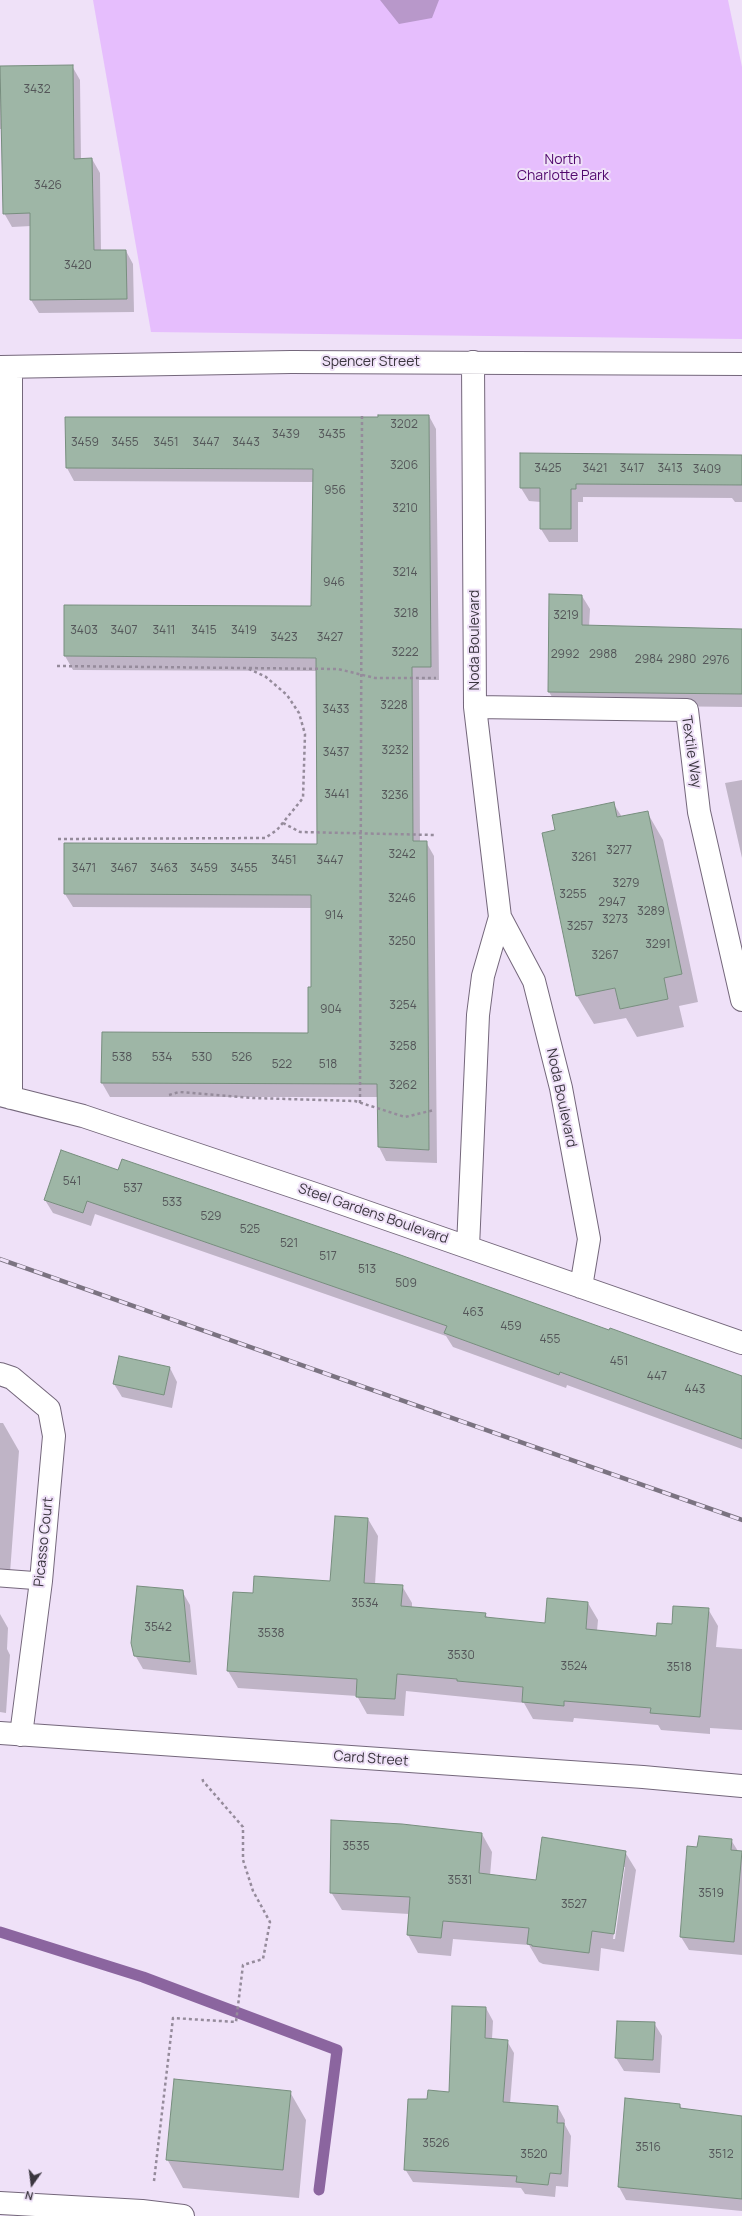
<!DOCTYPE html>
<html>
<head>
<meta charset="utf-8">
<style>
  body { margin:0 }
  #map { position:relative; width:742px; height:2216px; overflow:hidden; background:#efe1f8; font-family:Manrope,sans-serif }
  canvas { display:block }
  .north { position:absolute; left:12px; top:2164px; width:40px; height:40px; -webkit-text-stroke:3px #efe1f8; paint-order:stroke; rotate:194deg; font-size:11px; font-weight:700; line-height:16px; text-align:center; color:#3b363f }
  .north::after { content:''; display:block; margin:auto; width:14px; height:18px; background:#3b363f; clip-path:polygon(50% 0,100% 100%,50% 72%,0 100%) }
</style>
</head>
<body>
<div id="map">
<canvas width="742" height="2216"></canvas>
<div class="north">N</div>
</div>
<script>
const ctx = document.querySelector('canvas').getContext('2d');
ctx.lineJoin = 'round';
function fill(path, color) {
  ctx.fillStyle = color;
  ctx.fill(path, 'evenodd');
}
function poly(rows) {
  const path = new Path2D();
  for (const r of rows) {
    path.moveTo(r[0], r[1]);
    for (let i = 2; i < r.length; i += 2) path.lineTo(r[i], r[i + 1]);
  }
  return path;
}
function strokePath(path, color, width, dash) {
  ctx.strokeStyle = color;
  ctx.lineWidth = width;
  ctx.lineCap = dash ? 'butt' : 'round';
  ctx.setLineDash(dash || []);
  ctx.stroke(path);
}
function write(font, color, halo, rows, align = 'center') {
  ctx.font = font + ' Manrope,sans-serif';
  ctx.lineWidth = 4;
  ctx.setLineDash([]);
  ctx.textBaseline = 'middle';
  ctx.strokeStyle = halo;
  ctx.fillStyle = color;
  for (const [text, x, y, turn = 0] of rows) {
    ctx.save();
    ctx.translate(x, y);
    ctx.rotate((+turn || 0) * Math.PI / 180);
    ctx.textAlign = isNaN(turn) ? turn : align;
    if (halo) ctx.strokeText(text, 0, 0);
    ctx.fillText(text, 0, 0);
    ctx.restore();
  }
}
fill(poly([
  [93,0,728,0,742,67,742,339,151,332]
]), '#e6befd');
fill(poly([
  [380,0,439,0,432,18,399,24],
  [72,66,80,80,81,160,92,159,100,173,101,251,126,251,133,264,134,312,39,313,31,300,31,226,12,227,4,213,2,129,0,129,0,67],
  [429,416,436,429,439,680,419,680,420,842,426,842,434,856,437,1163,386,1161,379,1147,378,1097,110,1097,102,1083,103,1033,309,1034,312,988,312,908,73,907,65,894,318,845,317,671,73,670,65,656,65,606,312,607,313,482,74,481,67,468,379,418],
  [521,454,742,456,742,502,735,502,732,498,583,497,583,502,578,502,578,542,549,542,541,529,541,502,529,501,521,488],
  [582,596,590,609,589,627,742,629,742,707,557,705,549,692],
  [742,780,742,858,725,783],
  [613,803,622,817,647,812,663,840,698,1002,679,1006,684,1027,637,1037,626,1018,594,1024,577,996,543,834,556,831],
  [62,1152,742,1377,742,1449,567,1385,566,1388,453,1347,446,1336,95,1214,91,1226,53,1213,45,1200],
  [170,1368,177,1382,172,1408,122,1397,114,1384],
  [0,1423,3,1423,19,1451,10,1573,0,1572],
  [368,1519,378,1536,375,1584,402,1586,412,1603,412,1608,485,1614,488,1618,546,1624,588,1603,598,1620,597,1631,657,1637,672,1625,708,1609,718,1626,716,1647,742,1649,742,1730,710,1728,710,1734,661,1730,658,1725,574,1718,573,1722,533,1719,524,1703,406,1691,404,1716,367,1714,357,1696,238,1688,228,1671,254,1594,331,1582],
  [182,1591,190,1605,197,1675,143,1669,135,1655],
  [0,1614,8,1628,7,1649,10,1655,6,1713,0,1712],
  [482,1834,492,1852,490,1876,537,1881,625,1852,636,1870,624,1952,601,1948,599,1971,543,1964,539,1962,529,1945,453,1939,451,1956,418,1953,408,1935,409,1914,342,1910,331,1892],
  [623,1867,625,1867,615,1939,613,1939],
  [731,1840,738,1851,742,1853,742,1955,689,1950,681,1937,698,1849],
  [486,2008,493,2021,492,2039,507,2041,514,2053,510,2104,558,2107,565,2120,565,2125,571,2136,568,2187,556,2186,555,2197,525,2194,521,2188,413,2182,405,2169,427,2100,450,2093],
  [654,2023,662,2036,660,2073,624,2071,616,2058],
  [290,2092,306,2120,299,2198,183,2188,167,2159],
  [679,2104,682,2109,742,2117,742,2211,626,2200,619,2187]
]), '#0003');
strokePath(poly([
  [0,1932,143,1977,337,2050,319,2190]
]), '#8b659f', 11);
const building = poly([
  [73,65,74,159,92,158,94,250,126,250,127,299,30,300,30,213,3,214,0,66,73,65],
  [378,415,429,415,431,667,412,667,413,841,427,841,429,1150,378,1147,377,1084,101,1083,102,1032,308,1033,308,987,311,987,311,895,64,894,64,843,317,844,316,658,64,656,64,605,311,606,313,469,66,468,65,417,378,417,378,415],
  [520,453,742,455,742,485,576,484,576,489,571,489,571,529,540,529,540,488,520,488,520,453],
  [549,594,582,595,582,625,742,629,742,694,548,692,549,594],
  [614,802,617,817,648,811,682,974,664,978,668,999,620,1009,615,988,576,996,542,833,555,830,552,815,614,802],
  [61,1150,118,1170,122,1159,395,1253,609,1330,610,1328,742,1376,742,1439,560,1372,559,1375,444,1333,447,1326,87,1201,83,1213,44,1200,61,1150],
  [119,1356,170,1367,164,1395,113,1384,119,1356],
  [335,1516,368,1518,364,1583,403,1585,401,1606,486,1613,485,1617,545,1623,547,1598,588,1602,586,1629,656,1636,657,1623,672,1624,673,1606,709,1608,700,1717,650,1713,651,1708,564,1701,564,1706,522,1702,523,1687,457,1681,457,1679,397,1674,395,1699,356,1697,357,1679,227,1671,233,1592,253,1593,254,1576,330,1581,335,1516],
  [137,1586,183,1590,190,1662,134,1656,131,1643,137,1586],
  [331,1820,402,1824,482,1833,479,1873,536,1880,542,1837,626,1851,614,1934,592,1931,589,1953,532,1946,532,1945,527,1944,529,1928,443,1921,441,1938,407,1935,410,1897,330,1893,331,1820],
  [699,1836,732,1839,731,1850,742,1851,734,1942,680,1937,687,1846,697,1847,699,1836],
  [452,2006,486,2007,485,2038,508,2040,503,2102,558,2106,557,2123,564,2123,561,2174,550,2173,548,2185,516,2182,517,2176,404,2170,408,2099,427,2099,428,2090,449,2092,452,2006],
  [617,2021,655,2022,653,2060,615,2058,617,2021],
  [174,2079,291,2091,283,2170,166,2160,174,2079],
  [625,2098,680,2104,680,2108,742,2116,742,2199,618,2187,625,2098]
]);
fill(building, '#9eb6a6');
strokePath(building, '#778e7e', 1);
const lane = poly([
  [0,1578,41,1581]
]);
const street = poly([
  [473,362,475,707,500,917,534,981,561,1088,589,1239,581,1287],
  [0,367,291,362,742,364],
  [475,707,687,710,699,812,742,1000],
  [0,1095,83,1116,318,1195,742,1343],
  [11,1098,11,367],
  [468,1247,478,1015,483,976,500,917],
  [0,1374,12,1378,49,1409,54,1436,41,1581,21,1735],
  [0,1733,643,1777,742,1786],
  [0,2203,142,2211,183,2216]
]);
strokePath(lane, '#74677b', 19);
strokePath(street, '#74677b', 24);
strokePath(poly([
  [57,666,338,669,375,678,436,678],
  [283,823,300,832,435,835],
  [58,839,265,838,277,830,303,798,305,734,299,713,287,695,266,677,247,668],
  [169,1095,179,1092,253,1098,355,1101,405,1117,434,1110],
  [360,1103,362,413],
  [154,2181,173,2018,236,2022,243,1965,263,1959,270,1922,253,1891,243,1860,243,1827,203,1781,202,1777]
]), '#958b9b', 2.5, [3, 3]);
strokePath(lane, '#fff', 17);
strokePath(street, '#fff', 22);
const rail = poly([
  [0,1259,742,1520]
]);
strokePath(rail, '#7b7381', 4.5);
strokePath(rail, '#efe1f8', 3, [9]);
write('12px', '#545659', null, [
  ["3432",37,90],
  ["3426",48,186],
  ["3420",78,266],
  ["3202",404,425],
  ["3439",286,435],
  ["3435",332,435],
  ["3459",85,443],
  ["3455",125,443],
  ["3451",166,443],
  ["3447",206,443],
  ["3443",246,443],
  ["3206",404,466],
  ["3425",548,469],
  ["3421",595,469],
  ["3417",632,469],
  ["3413",670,469],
  ["3409",707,470],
  ["956",335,491],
  ["3210",405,509],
  ["3214",405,573],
  ["946",334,583],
  ["3218",406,614],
  ["3219",566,616],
  ["3403",84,631],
  ["3407",124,631],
  ["3411",164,631],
  ["3415",204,631],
  ["3419",244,631],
  ["3423",284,638],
  ["3427",330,638],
  ["3222",405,653],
  ["2992",565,655],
  ["2988",603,655],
  ["2984",649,660],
  ["2980",682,660],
  ["2976",716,661],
  ["3228",394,706],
  ["3433",336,710],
  ["3232",395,751],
  ["3437",336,753],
  ["3441",337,795],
  ["3236",395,796],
  ["3277",619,851],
  ["3242",402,855],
  ["3261",584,858],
  ["3451",284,861],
  ["3447",330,861],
  ["3471",84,869],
  ["3467",124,869],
  ["3463",164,869],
  ["3459",204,869],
  ["3455",244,869],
  ["3279",626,884],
  ["3255",573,895],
  ["3246",402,899],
  ["2947",612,903],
  ["3289",651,912],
  ["914",334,916],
  ["3273",615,920],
  ["3257",580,927],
  ["3250",402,942],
  ["3291",658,945],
  ["3267",605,956],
  ["3254",403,1006],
  ["904",331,1010],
  ["3258",403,1047],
  ["538",122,1058],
  ["534",162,1058],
  ["530",202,1058],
  ["526",242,1058],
  ["522",282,1065],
  ["518",328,1065],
  ["3262",403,1086],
  ["541",72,1182],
  ["537",133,1189],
  ["533",172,1203],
  ["529",211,1217],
  ["525",250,1230],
  ["521",289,1244],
  ["517",328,1257],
  ["513",367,1270],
  ["509",406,1284],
  ["463",473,1313],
  ["459",511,1327],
  ["455",550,1340],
  ["451",619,1362],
  ["447",657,1377],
  ["443",695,1390],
  ["3534",365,1604],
  ["3542",158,1628],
  ["3538",271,1634],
  ["3530",461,1656],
  ["3524",574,1667],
  ["3518",679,1668],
  ["3535",356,1847],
  ["3531",460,1881],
  ["3519",711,1894],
  ["3527",574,1905],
  ["3526",436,2144],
  ["3516",648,2148],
  ["3520",534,2155],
  ["3512",721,2155]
]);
write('14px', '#51086d', '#efe1f8', [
  ["North",563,160],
  ["Charlotte Park",563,176]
]);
write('14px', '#3b363f', '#efe1f8', [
  ["Spencer Street",371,362],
  ["Noda Boulevard",475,640,-90],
  ["Textile Way",691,752,82],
  ["Noda Boulevard",561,1098,78],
  ["Steel Gardens Boulevard",373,1214,19],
  ["Picasso Court",44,1542,-84],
  ["Card Street",371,1759,4]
]);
</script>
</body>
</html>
